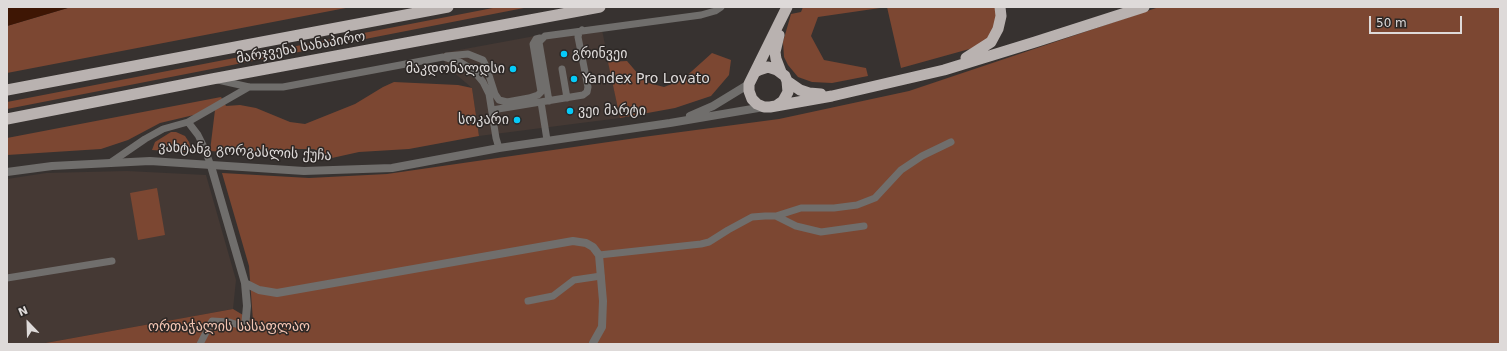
<!DOCTYPE html>
<html>
<head>
<meta charset="utf-8">
<style>
  body { margin:0 }
  #map { position:relative; width:1507px; height:351px; overflow:hidden; background:#373230; font-family:"DejaVu Sans",sans-serif }
  canvas { display:block }
  .frame { position:absolute; inset:0; border:8px solid #dedad9; pointer-events:none }
  .north { position:absolute; left:8px; top:303px; width:40px; height:40px; -webkit-text-stroke:3px #2d2826; paint-order:stroke; rotate:337deg; font-size:11px; font-weight:700; line-height:16px; text-align:center; color:#dedad9 }
  .north::after { content:''; display:block; margin:auto; width:14px; height:18px; background:#dedad9; clip-path:polygon(50% 0,100% 100%,50% 72%,0 100%) }
  .scale { position:absolute; left:1369px; top:16px; width:93px; height:18px; box-sizing:border-box; border:2px solid #dedad9; border-top:0; padding-left:5px; font-size:12px; line-height:14px; white-space:nowrap; color:#dedad9; -webkit-text-stroke:3px #2d2826; paint-order:stroke }
</style>
</head>
<body>
<div id="map">
<canvas width="1507" height="351"></canvas>
<div class="frame"></div>
<div class="north">N</div>
<div class="scale">50 m</div>
</div>
<script>
const ctx = document.querySelector('canvas').getContext('2d');
ctx.lineJoin = 'round';
function fill(path, color) {
  ctx.fillStyle = color;
  ctx.fill(path, 'evenodd');
}
function poly(rows) {
  const path = new Path2D();
  for (const r of rows) {
    path.moveTo(r[0], r[1]);
    for (let i = 2; i < r.length; i += 2) path.lineTo(r[i], r[i + 1]);
  }
  return path;
}
function strokePath(path, color, width, dash) {
  ctx.strokeStyle = color;
  ctx.lineWidth = width;
  ctx.lineCap = dash ? 'butt' : 'round';
  ctx.setLineDash(dash || []);
  ctx.stroke(path);
}
function write(font, color, halo, rows, align = 'center') {
  ctx.font = font + ' "DejaVu Sans","Noto Sans Georgian",sans-serif';
  ctx.lineWidth = 3;
  ctx.setLineDash([]);
  ctx.textBaseline = 'middle';
  ctx.strokeStyle = halo;
  ctx.fillStyle = color;
  for (const [text, x, y, turn = 0] of rows) {
    ctx.save();
    ctx.translate(x, y);
    ctx.rotate((+turn || 0) * Math.PI / 180);
    ctx.textAlign = isNaN(turn) ? turn : align;
    if (halo) ctx.strokeText(text, 0, 0);
    ctx.fillText(text, 0, 0);
    ctx.restore();
  }
}
fill(poly([
  [601,25,620,118,479,136,472,88,445,65,443,53,562,31],
  [127,171,206,175,236,280,233,309,40,344,7,344,7,179,46,173]
]), '#453934');
fill(poly([
  [71,7,351,7,7,73,7,26],
  [498,7,529,7,7,109,7,102],
  [803,7,998,7,999,15,990,38,973,48,901,68,887,7,818,17,811,36,824,60,866,68,868,76,832,83,812,82,798,77,788,65,784,57,783,42,791,14,801,12],
  [1159,7,1500,7,1500,344,40,344,233,309,253,321,249,266,222,173,309,178,387,174,643,137,779,119,909,91],
  [712,53,731,60,729,75,711,96,675,108,620,118,608,62,627,61,645,82,664,87,682,80],
  [394,82,458,85,472,88,479,136,409,149,359,152,332,158,314,149,291,149,268,155,210,151,215,110,160,123,128,140,101,149,7,155,7,138,221,97,226,106,240,105,256,108,290,122,305,124,355,104,383,87],
  [171,132,176,132,185,136,189,142,191,149,184,152,152,150,155,142],
  [157,188,165,235,138,240,130,193]
]), '#7c4732');
fill(poly([
  [7,7,71,7,7,26]
]), '#3e1604');
strokePath(poly([
  [447,56,468,54,483,60,486,66,495,94,499,100,507,102,529,98,538,95,541,92,533,44,536,39,540,38],
  [562,69,567,98],
  [218,80,249,87,283,87,443,57,460,62,473,70,483,82,489,94,496,138,499,148],
  [549,101,539,42,545,36,701,15,715,11,721,7],
  [541,102,547,140],
  [492,110,583,95,587,92,588,87,578,37,579,33,582,30],
  [188,122,249,87],
  [110,163,145,139,163,129,188,122,198,135,204,147,211,166],
  [776,216,801,208,834,208,857,205,875,198,901,170,922,156,951,142],
  [599,255,701,244,709,242,728,230,752,217,765,216,776,216,796,226,821,232,864,226],
  [7,278,112,261],
  [528,301,553,296,574,280,601,276],
  [200,344,212,321,229,322,245,327]
]), '#706e6c', 7);
strokePath(poly([
  [211,166,245,283,259,290,277,293,573,241,586,243,593,247,599,255,603,301,602,327,593,343],
  [245,283,247,306,245,327]
]), '#706e6c', 8);
strokePath(poly([
  [690,116,713,106,749,84],
  [7,172,52,166,150,161,304,171,392,168,499,148,670,123,764,107]
]), '#706e6c', 8);
strokePath(poly([
  [787,7,749,84,749,91,752,99,757,104,764,107,770,107,832,96,944,70,1035,42,1144,7],
  [779,35,775,52,776,59,781,72],
  [966,58,991,42,998,29,1001,16,1000,7],
  [755,72,759,70,768,67,777,70,785,76,787,81,788,92,783,101,776,106],
  [787,81,800,90,809,93,821,94],
  [7,90,448,7],
  [7,119,212,79,600,7]
]), '#b9b2b0', 11);
for (const [x, y, r, color] of [
  [564,54,4,"#06cbf9"],
  [513,69,4,"#06cbf9"],
  [574,79,4,"#06cbf9"],
  [570,111,4,"#06cbf9"],
  [517,120,4,"#06cbf9"]
]) {
  const dot = new Path2D();
  dot.arc(x, y, r, 0, 2 * Math.PI);
  ctx.fillStyle = color;
  ctx.fill(dot);
  strokePath(dot, '#2d2826', 1.5);
}
write('14px', '#dedad9', '#2d2826', [
  ["მარჯვენა სანაპირო",301,48,-10],
  ["ვახტანგ გორგასლის ქუჩა",245,152,3]
]);
write('14px', '#dedad9', '#2d2826', [
  ["გრინვეი",572,54],
  ["მაკდონალდსი",505,69,"right"],
  ["Yandex Pro Lovato",582,79],
  ["ვეი მარტი",578,111],
  ["სოკარი",509,120,"right"]
], 'left');
write('14px', '#f2c4b2', '#2d2826', [
  ["ორთაჭალის სასაფლაო",229,327]
]);
</script>
</body>
</html>
